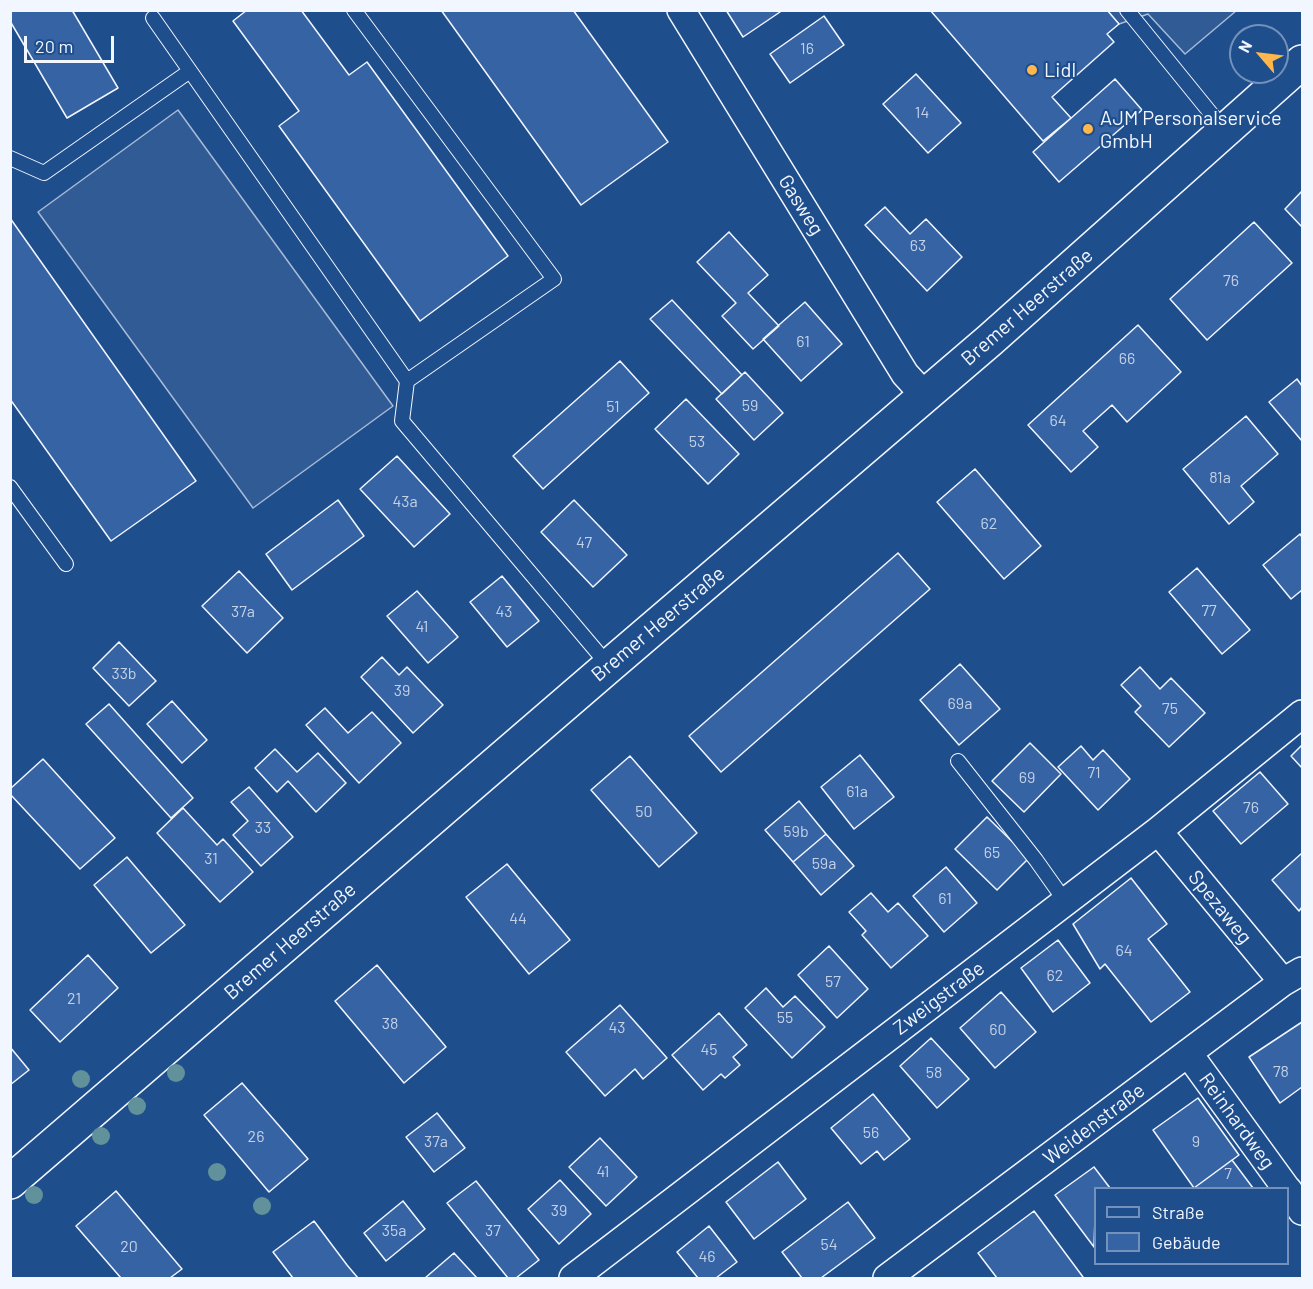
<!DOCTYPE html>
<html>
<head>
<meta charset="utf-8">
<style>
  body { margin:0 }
  #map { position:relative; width:1313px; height:1289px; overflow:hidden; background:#1f4e8c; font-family:Barlow,sans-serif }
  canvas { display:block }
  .frame { position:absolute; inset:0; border:12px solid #f2f6ff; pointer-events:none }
  .legend { position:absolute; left:1094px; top:1187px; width:195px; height:78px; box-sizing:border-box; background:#1f4e8c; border:2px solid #7391ba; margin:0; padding:8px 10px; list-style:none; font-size:18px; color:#f2f6ff }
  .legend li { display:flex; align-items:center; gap:12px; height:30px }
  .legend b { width:30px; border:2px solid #7391ba }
  .north { position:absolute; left:1229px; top:24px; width:60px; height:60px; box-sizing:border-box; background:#1f4e8c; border:2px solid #7391ba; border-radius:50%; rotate:298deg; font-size:16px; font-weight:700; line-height:24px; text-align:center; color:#f2f6ff }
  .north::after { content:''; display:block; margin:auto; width:21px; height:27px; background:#ffb74d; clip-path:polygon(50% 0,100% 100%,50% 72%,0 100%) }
  .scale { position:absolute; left:24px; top:36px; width:90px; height:27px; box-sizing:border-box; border:3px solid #f2f6ff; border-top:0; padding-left:8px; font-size:18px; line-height:21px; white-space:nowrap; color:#f2f6ff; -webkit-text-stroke:4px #1f4e8c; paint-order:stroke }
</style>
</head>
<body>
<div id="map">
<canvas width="1313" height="1289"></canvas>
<div class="frame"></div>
<ul class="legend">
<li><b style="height:8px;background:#1f4e8c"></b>Straße</li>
<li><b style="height:16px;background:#3563a3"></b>Gebäude</li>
</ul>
<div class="north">N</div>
<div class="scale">20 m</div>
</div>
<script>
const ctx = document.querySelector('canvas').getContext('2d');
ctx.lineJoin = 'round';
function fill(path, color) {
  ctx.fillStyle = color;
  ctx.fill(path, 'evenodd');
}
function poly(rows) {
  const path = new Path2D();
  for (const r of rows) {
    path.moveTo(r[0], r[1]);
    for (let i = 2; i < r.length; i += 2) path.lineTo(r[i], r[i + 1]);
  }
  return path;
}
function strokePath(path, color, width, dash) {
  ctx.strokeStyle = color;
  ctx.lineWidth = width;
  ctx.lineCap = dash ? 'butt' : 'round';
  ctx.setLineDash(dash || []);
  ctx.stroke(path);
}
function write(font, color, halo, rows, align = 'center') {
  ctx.font = font + ' Barlow,sans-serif';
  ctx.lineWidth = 4.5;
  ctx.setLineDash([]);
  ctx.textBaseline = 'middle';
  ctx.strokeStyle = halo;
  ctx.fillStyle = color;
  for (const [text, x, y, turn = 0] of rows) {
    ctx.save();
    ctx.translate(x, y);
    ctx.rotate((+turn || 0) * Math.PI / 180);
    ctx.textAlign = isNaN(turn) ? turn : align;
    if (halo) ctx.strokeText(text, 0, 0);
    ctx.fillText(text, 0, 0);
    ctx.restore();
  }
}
const built = poly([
  [1107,11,1236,11,1185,54,1148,14,1119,24,1107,11],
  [178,110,393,406,253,508,38,212,178,110]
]);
fill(built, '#305b95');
strokePath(built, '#a8bbd7', 1.5);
const building = poly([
  [10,10,72,10,118,88,67,118,10,21,10,10],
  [247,10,301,10,349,75,367,62,508,256,420,321,279,126,299,111,233,21,247,10],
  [441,10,573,10,668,142,581,205,441,10],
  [726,10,783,10,743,37,726,10],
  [930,10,1107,10,1119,24,1107,34,1114,42,1052,97,1071,118,1043,141,930,10],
  [824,16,844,45,790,83,770,54,824,16],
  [916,74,961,123,928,153,883,104,916,74],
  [1115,79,1142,110,1059,182,1033,152,1115,79],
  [1302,191,1302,227,1285,209,1302,191],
  [885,207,910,234,926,219,962,257,927,291,865,225,885,207],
  [10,218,196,481,111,541,10,399,10,218],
  [1254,222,1292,263,1207,340,1170,299,1254,222],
  [729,232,768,275,748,293,779,326,753,349,722,316,736,303,697,262,729,232],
  [672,300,742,375,722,394,650,319,672,300],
  [805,302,842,344,801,381,763,339,805,302],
  [1138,325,1181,372,1127,422,1112,405,1083,431,1098,447,1071,472,1028,425,1138,325],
  [620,361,649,393,543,489,513,456,620,361],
  [745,372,783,413,754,440,716,399,745,372],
  [1297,379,1302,386,1302,441,1269,402,1297,379],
  [686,399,739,454,708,484,655,429,686,399],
  [1246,416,1278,454,1241,486,1254,502,1229,524,1183,469,1246,416],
  [397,456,450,514,414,547,360,489,397,456],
  [975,469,1041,546,1004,579,937,502,975,469],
  [338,500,364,536,292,590,266,554,338,500],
  [574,500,627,555,593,587,541,532,574,500],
  [1300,534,1302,537,1302,590,1291,599,1263,565,1300,534],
  [898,553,930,589,721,772,689,736,898,553],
  [1197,568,1250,630,1222,654,1169,592,1197,568],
  [239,571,283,618,247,653,202,606,239,571],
  [502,576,539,621,507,647,470,602,502,576],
  [417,591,458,637,428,663,387,616,417,591],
  [119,642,156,681,129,706,93,668,119,642],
  [382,657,399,675,407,667,443,705,413,733,361,677,382,657],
  [960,664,1000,709,959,745,920,700,960,664],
  [1140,667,1160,689,1171,678,1205,713,1169,747,1135,712,1141,706,1121,685,1140,667],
  [172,701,207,740,182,763,147,724,172,701],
  [109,704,193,798,171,818,86,724,109,704],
  [325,708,348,733,372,712,401,743,359,783,306,725,325,708],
  [1030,743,1061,774,1024,812,992,781,1030,743],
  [1302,745,1302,768,1291,756,1302,745],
  [1081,746,1093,760,1103,750,1130,779,1098,810,1058,767,1081,746],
  [275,749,297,772,318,753,346,783,316,812,288,781,277,792,255,768,275,749],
  [860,755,894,797,854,829,821,787,860,755],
  [630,756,697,833,659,867,591,790,630,756],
  [43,759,115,838,80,869,10,794,10,789,43,759],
  [1260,772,1288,804,1241,844,1213,811,1260,772],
  [249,787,293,837,261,866,233,835,248,821,231,802,249,787],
  [799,801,826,834,793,862,765,830,799,801],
  [183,808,217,845,223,839,253,872,220,902,157,833,183,808],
  [987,817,1029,858,997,890,955,849,987,817],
  [826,834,854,866,821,895,793,862,826,834],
  [1302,853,1302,907,1299,911,1272,880,1302,853],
  [127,857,185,925,151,953,94,885,127,857],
  [507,864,570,940,529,974,466,897,507,864],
  [946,867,977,903,944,932,913,896,946,867],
  [1131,878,1167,924,1148,939,1190,992,1151,1022,1105,964,1100,969,1073,924,1131,878],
  [871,893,888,912,898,903,928,936,891,968,862,935,866,931,849,912,871,893],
  [1058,940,1090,983,1053,1012,1021,968,1058,940],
  [829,946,868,989,837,1018,798,975,829,946],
  [88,955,118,988,60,1042,30,1010,88,955],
  [377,965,446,1047,404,1083,335,1001,377,965],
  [766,988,783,1007,795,996,825,1027,792,1058,745,1008,766,988],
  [1001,992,1036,1032,995,1068,960,1028,1001,992],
  [620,1005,667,1058,643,1079,635,1069,605,1096,566,1052,620,1005],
  [719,1013,747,1045,733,1057,740,1065,725,1078,721,1074,703,1090,672,1055,719,1013],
  [1302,1022,1302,1087,1280,1103,1249,1057,1302,1022],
  [931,1038,969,1079,937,1108,900,1066,931,1038],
  [10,1047,29,1070,10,1085,10,1047],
  [242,1083,308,1159,269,1192,204,1115,242,1083],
  [873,1094,910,1139,884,1160,877,1151,861,1164,831,1128,873,1094],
  [1198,1098,1239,1155,1194,1188,1153,1130,1198,1098],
  [437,1113,465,1148,434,1172,406,1137,437,1113],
  [600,1138,637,1177,606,1206,569,1167,600,1138],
  [1232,1160,1253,1188,1193,1188,1194,1188,1232,1160],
  [778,1162,806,1199,754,1239,726,1202,778,1162],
  [1094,1167,1110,1188,1096,1188,1094,1247,1055,1195,1094,1167],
  [560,1180,591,1214,559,1244,528,1209,560,1180],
  [476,1181,539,1260,516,1278,508,1278,447,1203,476,1181],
  [116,1191,182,1269,170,1278,121,1278,76,1226,116,1191],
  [403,1201,425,1229,386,1261,364,1233,403,1201],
  [848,1202,875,1238,821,1278,802,1278,782,1252,848,1202],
  [1034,1211,1083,1277,1082,1278,997,1278,978,1253,1034,1211],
  [314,1221,347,1265,358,1278,293,1278,273,1252,314,1221],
  [709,1226,737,1262,716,1278,698,1278,677,1252,709,1226],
  [454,1253,477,1278,425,1278,454,1253]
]);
fill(building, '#3563a3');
strokePath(building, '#f2f6ff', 1.5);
const service = poly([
  [354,10,554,279,407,381],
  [1127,10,1226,132],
  [153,18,407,381,402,421,609,666],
  [10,158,44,173,190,71],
  [10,487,66,564],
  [958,761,1036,860,1065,901]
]);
const minor = poly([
  [681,10,905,374,925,396],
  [1158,831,1283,982],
  [1188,1053,1286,1188],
  [1288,1190,1302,1211],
  [573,1278,1158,831,1302,714],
  [887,1278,1283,982,1302,971]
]);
const tertiary = poly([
  [10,1182,609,666,990,340,1302,62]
]);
strokePath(service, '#f2f6ff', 16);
strokePath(minor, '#f2f6ff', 30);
strokePath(tertiary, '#f2f6ff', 36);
strokePath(service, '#1f4e8c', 14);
strokePath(minor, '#1f4e8c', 27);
strokePath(tertiary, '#1f4e8c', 33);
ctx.fillStyle = '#61919a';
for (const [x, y] of [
  [176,1073],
  [81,1079],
  [137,1106],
  [101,1136],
  [217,1172],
  [34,1195],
  [262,1206]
]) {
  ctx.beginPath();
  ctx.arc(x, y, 9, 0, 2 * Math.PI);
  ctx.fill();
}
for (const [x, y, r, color] of [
  [1032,70,6,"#ffb74d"],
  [1088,129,6,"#ffb74d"]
]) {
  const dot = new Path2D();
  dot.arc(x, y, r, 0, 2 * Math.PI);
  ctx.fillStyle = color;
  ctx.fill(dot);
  strokePath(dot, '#1f4e8c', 2);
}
write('16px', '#c3d1e8', null, [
  ["16",807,49],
  ["14",922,113],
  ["63",918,246],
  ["76",1231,281],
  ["61",803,342],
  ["66",1127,359],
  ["59",750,406],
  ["51",613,407],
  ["64",1058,421],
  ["53",697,442],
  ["81a",1220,478],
  ["43a",405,502],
  ["62",989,524],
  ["47",584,543],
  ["77",1209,611],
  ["37a",243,612],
  ["43",504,612],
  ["41",422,627],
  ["33b",124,674],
  ["39",402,691],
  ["69a",960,704],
  ["75",1170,709],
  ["71",1094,773],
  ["69",1027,778],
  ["61a",857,792],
  ["76",1251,808],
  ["50",644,812],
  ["33",263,828],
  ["59b",796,832],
  ["65",992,853],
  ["31",211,859],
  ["59a",824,864],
  ["61",945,899],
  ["44",518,919],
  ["64",1124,951],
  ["62",1055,976],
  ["57",833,982],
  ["21",74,999],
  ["55",785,1018],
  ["38",390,1024],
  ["43",617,1028],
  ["60",998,1030],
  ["45",709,1050],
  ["78",1281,1072],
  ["58",934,1073],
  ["56",871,1133],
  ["26",256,1137],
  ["37a",436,1142],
  ["9",1196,1142],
  ["41",603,1172],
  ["7",1228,1174],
  ["39",559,1211],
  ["35a",394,1231],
  ["37",493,1231],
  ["54",829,1245],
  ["20",129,1247],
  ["46",707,1257]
]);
write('20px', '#f2f6ff', '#1f4e8c', [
  ["Lidl",1044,70],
  ["AJM Personalservice",1100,118],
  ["GmbH",1100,141]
], 'left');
write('20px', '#f2f6ff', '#1f4e8c', [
  ["Gasweg",801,205,58],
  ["Bremer Heerstraße",1027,307,-41],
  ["Bremer Heerstraße",658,624,-40],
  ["Spezaweg",1220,907,51],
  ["Bremer Heerstraße",290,941,-41],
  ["Zweigstraße",939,998,-37],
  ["Reinhardweg",1237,1121,54],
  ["Weidenstraße",1094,1124,-37]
]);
</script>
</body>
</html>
